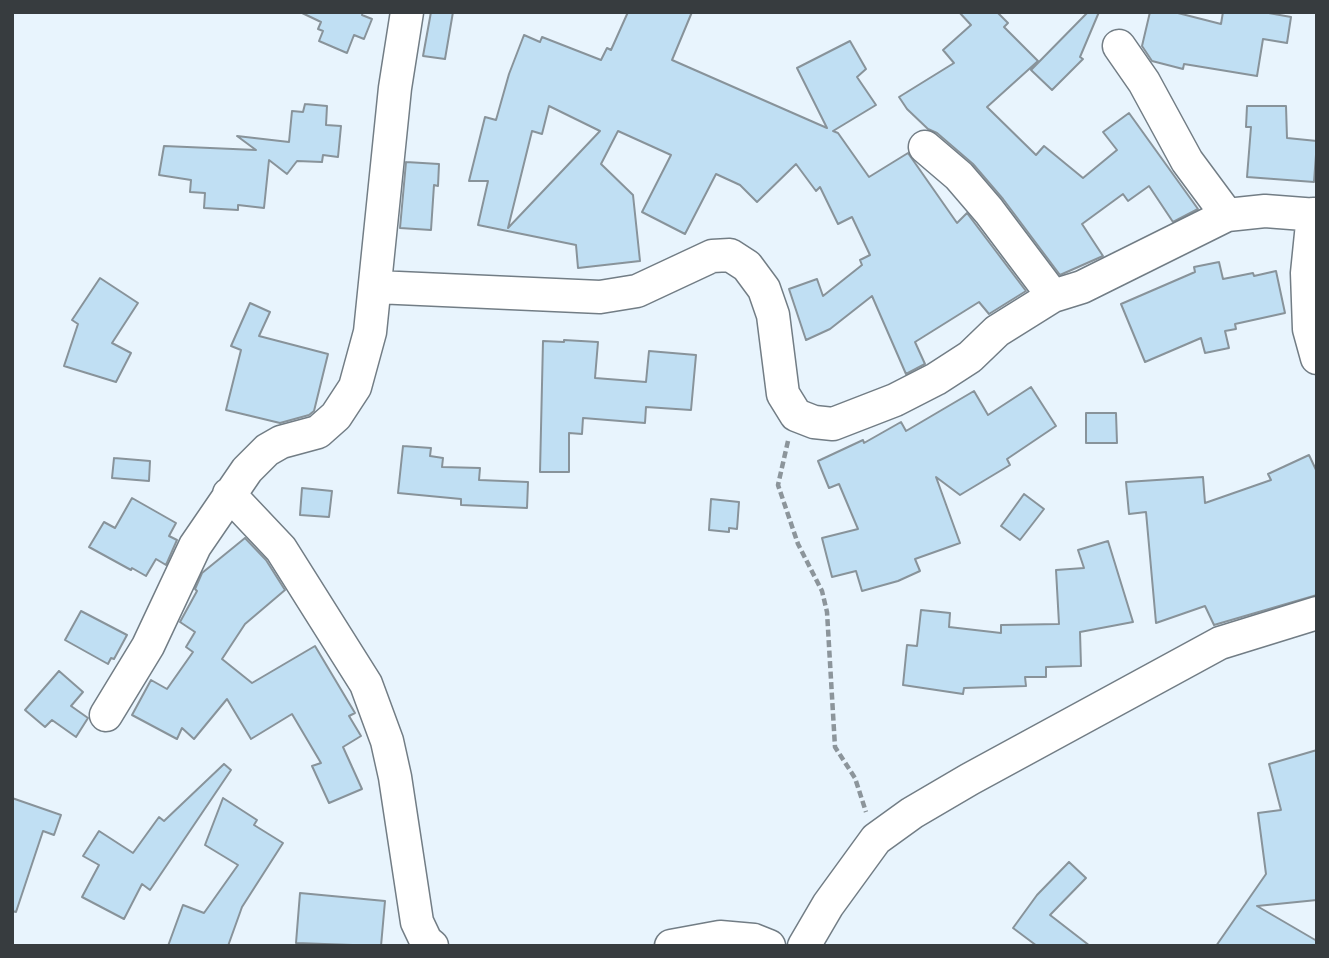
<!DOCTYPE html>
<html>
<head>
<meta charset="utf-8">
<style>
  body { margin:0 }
  #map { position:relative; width:1329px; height:958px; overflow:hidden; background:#e8f4fd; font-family:Lato,sans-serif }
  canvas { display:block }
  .frame { position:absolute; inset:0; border:14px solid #373c3f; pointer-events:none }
</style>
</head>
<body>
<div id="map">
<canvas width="1329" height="958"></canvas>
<div class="frame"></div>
</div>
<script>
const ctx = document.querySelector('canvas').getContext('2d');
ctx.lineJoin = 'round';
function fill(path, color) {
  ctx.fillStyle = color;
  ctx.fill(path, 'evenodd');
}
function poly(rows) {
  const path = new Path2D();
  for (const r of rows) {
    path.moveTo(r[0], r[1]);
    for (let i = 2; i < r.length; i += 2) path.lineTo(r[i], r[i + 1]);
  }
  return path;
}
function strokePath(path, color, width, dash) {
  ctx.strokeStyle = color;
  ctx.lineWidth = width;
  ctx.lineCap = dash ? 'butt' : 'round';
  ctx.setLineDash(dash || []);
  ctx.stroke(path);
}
const building = poly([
  [300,12,363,12,362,15,372,19,364,39,354,35,347,53,319,41,323,31,318,29,321,22,300,12],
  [431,12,453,12,445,59,423,56,431,12],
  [628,12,692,12,672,60,827,128,797,68,850,41,866,69,857,77,876,105,833,131,838,133,869,177,908,153,957,223,967,213,1026,291,989,314,979,302,915,342,925,364,906,374,872,296,830,329,806,340,789,289,817,279,823,296,862,265,860,260,870,255,852,217,838,224,820,187,816,191,796,164,757,202,740,185,716,174,685,234,642,212,671,155,618,131,601,164,633,195,640,261,578,268,576,245,478,225,488,181,469,181,485,117,496,120,509,74,524,35,540,42,542,37,601,60,607,48,611,50,628,12],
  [549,106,600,131,508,228,532,131,542,134,549,106],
  [959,12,997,12,1008,23,1004,27,1038,61,987,107,1036,155,1044,146,1083,178,1117,150,1103,132,1129,113,1198,209,1173,222,1149,186,1128,201,1123,194,1082,224,1103,256,1060,275,1003,199,973,164,937,133,928,129,907,109,899,97,954,63,943,50,971,25,959,12],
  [1088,12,1099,12,1080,57,1083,59,1052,90,1031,70,1088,12],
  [1150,12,1174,12,1221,24,1223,12,1263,12,1291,17,1287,43,1263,39,1257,76,1184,64,1183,69,1152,61,1142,46,1150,12],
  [305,104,327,106,326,125,341,126,338,157,323,155,322,162,297,161,287,174,269,160,264,208,238,205,238,210,204,208,205,193,190,192,191,180,159,175,164,146,256,150,237,136,289,142,292,111,303,112,305,104],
  [1247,106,1286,106,1287,138,1317,141,1314,182,1247,177,1251,127,1246,127,1247,106],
  [406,162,439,164,438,186,434,185,431,230,400,228,406,162],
  [1219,262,1223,279,1253,273,1254,276,1276,271,1285,313,1235,324,1236,329,1225,331,1229,348,1205,353,1201,338,1145,362,1121,304,1195,272,1194,267,1219,262],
  [100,278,138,303,112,343,131,353,116,382,64,366,78,324,72,320,100,278],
  [250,303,270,312,259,336,328,354,314,411,309,415,280,423,226,410,241,350,231,346,250,303],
  [564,340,598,342,595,378,646,382,649,351,696,355,691,410,646,407,645,423,583,418,582,434,569,433,569,472,540,472,543,341,564,342,564,340],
  [1031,387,1056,426,1007,459,1010,465,960,495,936,477,960,543,915,559,920,571,898,581,862,591,856,571,832,577,822,538,858,529,839,484,829,488,818,461,863,440,864,443,901,422,906,431,974,391,988,415,1031,387],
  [1086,413,1116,413,1117,443,1086,443,1086,413],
  [403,446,431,448,430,456,443,458,442,467,480,468,479,480,528,482,527,508,461,505,461,499,398,493,403,446],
  [1309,455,1317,472,1317,595,1214,625,1205,606,1156,623,1146,512,1129,514,1126,482,1203,477,1205,503,1271,480,1268,474,1309,455],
  [114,458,150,461,149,481,112,478,114,458],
  [302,488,332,491,329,517,300,515,302,488],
  [1024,494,1044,509,1020,540,1001,526,1024,494],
  [132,498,176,523,169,536,177,540,166,565,156,559,146,576,132,568,131,570,89,547,104,522,115,528,132,498],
  [711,499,739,502,737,529,729,528,729,532,709,530,711,499],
  [245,538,266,560,285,590,245,624,222,659,252,683,315,646,355,713,349,716,361,736,343,747,362,789,329,803,312,766,321,763,292,714,251,739,227,699,194,739,182,728,177,739,132,715,151,680,167,689,193,652,186,647,195,632,180,622,197,591,195,589,202,573,245,538],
  [1108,541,1133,622,1080,632,1081,666,1046,667,1046,677,1025,677,1026,686,964,688,963,694,903,685,907,645,917,646,921,610,950,613,949,627,1001,633,1001,625,1059,624,1056,570,1084,568,1078,550,1108,541],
  [81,611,127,635,114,659,111,658,108,664,65,640,81,611],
  [59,671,83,692,71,706,88,718,76,737,52,720,45,727,25,710,59,671],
  [1317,750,1317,900,1257,906,1317,941,1317,946,1216,946,1266,874,1258,813,1281,810,1269,764,1317,750],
  [224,764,231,770,150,890,142,884,124,919,82,897,99,865,83,856,99,831,133,853,159,817,164,821,224,764],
  [12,798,61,815,54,835,43,831,16,912,12,911,12,798],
  [223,798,257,820,254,825,283,843,242,907,228,946,168,946,183,905,204,913,238,865,205,845,223,798],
  [1069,862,1086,878,1050,915,1090,946,1037,946,1013,928,1037,895,1069,862],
  [300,893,385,901,381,946,296,943,300,893]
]);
fill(building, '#c0dff3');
strokePath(building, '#88939a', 2);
const street = poly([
  [1119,46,1144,82,1187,161,1227,215],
  [925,147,959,176,989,211,1053,296],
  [1313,214,1307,273,1309,329,1317,358],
  [376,287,600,297,637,291,712,256,730,255,747,266,764,289,773,315,783,394,796,415,814,422,833,424,895,400,936,379,970,357,997,331,1053,296,1082,287,1227,215,1265,211,1317,215],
  [229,494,281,549,366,684,387,741,395,777,417,922,426,941,432,946],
  [106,715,148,646,195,546,247,470,267,450,281,442,318,432,336,416,355,387,370,332,395,88,407,12],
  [671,946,720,937,754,940,769,946],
  [804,946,828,905,876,839,912,813,970,779,1220,643,1317,613]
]);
strokePath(street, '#727d85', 35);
strokePath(poly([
  [788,441,778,485,798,544,822,591,827,612,835,747,855,778,866,812]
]), '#8c959b', 4.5, [7, 3.5]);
strokePath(street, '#fff', 32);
</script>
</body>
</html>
